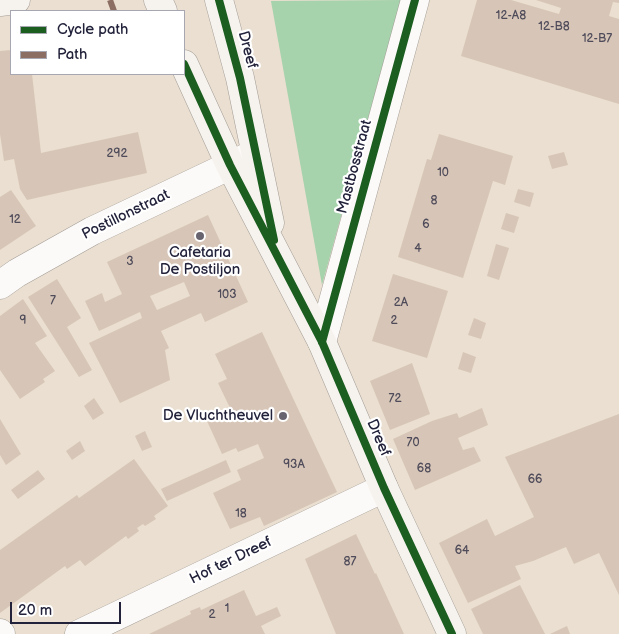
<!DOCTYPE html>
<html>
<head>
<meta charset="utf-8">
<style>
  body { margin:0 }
  #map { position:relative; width:619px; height:634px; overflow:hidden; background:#eadfd0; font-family:"Balsamiq Sans",sans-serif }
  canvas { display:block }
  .legend { position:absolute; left:10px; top:10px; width:175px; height:65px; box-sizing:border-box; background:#fff; border:1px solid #a7a7b1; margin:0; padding:6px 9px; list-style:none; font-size:15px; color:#22223b }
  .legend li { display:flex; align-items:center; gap:10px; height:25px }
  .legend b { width:25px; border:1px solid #a7a7b1 }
  .scale { position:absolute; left:10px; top:602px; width:111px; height:22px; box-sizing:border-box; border:2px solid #22223b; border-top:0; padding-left:6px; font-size:15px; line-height:18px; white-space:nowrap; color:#22223b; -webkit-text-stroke:4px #fff; paint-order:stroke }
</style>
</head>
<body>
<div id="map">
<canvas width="619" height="634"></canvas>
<ul class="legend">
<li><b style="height:6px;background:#1b5e20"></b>Cycle path</li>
<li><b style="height:6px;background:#8d6e63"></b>Path</li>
</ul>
<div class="scale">20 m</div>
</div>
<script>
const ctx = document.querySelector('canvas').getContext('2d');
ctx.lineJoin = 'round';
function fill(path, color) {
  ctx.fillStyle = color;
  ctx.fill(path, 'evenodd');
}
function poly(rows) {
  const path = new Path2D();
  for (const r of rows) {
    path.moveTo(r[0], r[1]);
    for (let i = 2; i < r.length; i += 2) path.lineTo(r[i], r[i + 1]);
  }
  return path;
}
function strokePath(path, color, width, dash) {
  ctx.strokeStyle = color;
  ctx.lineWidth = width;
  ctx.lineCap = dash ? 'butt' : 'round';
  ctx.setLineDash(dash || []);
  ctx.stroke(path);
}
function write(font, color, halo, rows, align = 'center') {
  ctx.font = font + ' "Balsamiq Sans",sans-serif';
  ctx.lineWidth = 4.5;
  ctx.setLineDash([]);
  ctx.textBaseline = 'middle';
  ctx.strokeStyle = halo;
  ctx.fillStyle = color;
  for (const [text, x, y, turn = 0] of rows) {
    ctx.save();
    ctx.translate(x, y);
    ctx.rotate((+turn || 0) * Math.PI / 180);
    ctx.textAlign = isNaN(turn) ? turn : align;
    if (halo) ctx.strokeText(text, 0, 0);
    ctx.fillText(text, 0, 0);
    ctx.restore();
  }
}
fill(poly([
  [401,0,322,285,271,1]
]), '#a6d2ac');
fill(poly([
  [477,0,511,0,559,14,561,8,536,0,619,0,619,3,613,2,609,16,619,19,619,104,461,56],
  [11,50,11,74,32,74,41,153,138,132,147,173,27,200,20,189,14,159,4,161,0,134,0,51],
  [439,134,513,156,505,185,493,181,463,278,398,257,427,159,431,160],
  [564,152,568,165,552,169,548,156],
  [518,189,534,193,530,207,514,202],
  [11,190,36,226,0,250,0,197],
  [506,213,519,217,514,233,501,229],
  [208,215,248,302,205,322,201,313,161,331,169,348,165,350,170,380,120,403,89,343,142,318,140,312,99,331,85,301,102,293,105,302,122,294,107,262],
  [184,282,190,296,157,310,150,296],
  [496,244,509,248,499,280,487,276],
  [393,274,448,291,427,358,372,341],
  [57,279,81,318,67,327,92,370,79,377,28,297],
  [23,299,47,336,35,343,55,371,43,379,45,382,20,399,0,370,0,316],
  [474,318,486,323,481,339,468,335],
  [262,332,337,492,264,526,260,517,230,529,213,493,241,480,237,470,264,458,258,444,238,452,236,448,222,454,207,421,231,410,218,383,227,379,215,354],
  [463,352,476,357,471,373,458,369],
  [412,363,430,414,390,430,370,381],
  [94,398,104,413,93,420,84,406],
  [482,408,488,425,458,438,463,450,474,447,481,461,415,490,393,439,432,421,457,413,459,418],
  [619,414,619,595,599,553,574,564,566,547,533,561,515,566,521,579,468,603,439,543,487,519,495,536,534,517,505,457],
  [0,419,21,454,6,465,0,455],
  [145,431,152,447,142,451,135,436],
  [80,441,85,451,72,460,66,451],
  [134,459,168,506,154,516,156,519,145,526,143,524,137,528,139,531,128,539,126,536,85,566,80,560,67,569,65,566,0,613,0,550,77,495,79,498],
  [226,460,231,472,167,501,161,489],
  [38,470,45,479,18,499,11,490],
  [356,534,375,574,376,573,404,634,336,634,305,559],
  [520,585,545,634,483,634,471,609],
  [244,590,256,616,277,607,281,616,261,626,265,634,149,634,191,614,190,611,200,607,201,610],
  [567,626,570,634,550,634]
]), '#d7c6b7');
const street = poly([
  [0,285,17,273,92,231,252,155],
  [322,342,415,0],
  [0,633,1,634],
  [79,634,384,488]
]);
const secondary = poly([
  [158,0,163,11],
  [219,0,240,78,270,223],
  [0,2,16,0],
  [184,64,230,165,322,342,384,488,452,634]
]);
strokePath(street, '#a39d97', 29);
strokePath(secondary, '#a39d97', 29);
strokePath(street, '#fcfaf8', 28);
strokePath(secondary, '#f6f2ed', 28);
strokePath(poly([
  [110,0,114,11]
]), '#8d6e63', 6, [12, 6]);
strokePath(poly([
  [219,0,240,78,274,240],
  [184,64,230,165,322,342,384,488,452,634],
  [322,342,415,0]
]), '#1b5e20', 8);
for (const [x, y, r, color] of [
  [200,236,5,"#68646f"],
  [283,416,5,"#68646f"]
]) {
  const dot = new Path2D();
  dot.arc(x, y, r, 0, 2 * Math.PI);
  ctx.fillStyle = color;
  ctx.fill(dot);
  strokePath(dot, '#fff', 2);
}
write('12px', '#4f4b5a', null, [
  ["12-A8",511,16],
  ["12-B8",554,27],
  ["12-B7",597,39],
  ["292",117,154],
  ["10",443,173],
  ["8",434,201],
  ["12",15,220],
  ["6",426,225],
  ["4",418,249],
  ["3",130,262],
  ["103",227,295],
  ["7",53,301],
  ["2A",401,303],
  ["9",23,321],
  ["2",394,321],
  ["72",395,399],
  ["70",413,443],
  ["93A",294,465],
  ["68",424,469],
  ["66",535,480],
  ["18",241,514],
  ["64",462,551],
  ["87",350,562],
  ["1",227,609],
  ["2",212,615]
]);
write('15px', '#22223b', '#fff', [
  ["Dreef",247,50,75],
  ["Mastbosstraat",355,167,-75],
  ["Postillonstraat",126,215,-26],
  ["Dreef",378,438,67],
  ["Hof ter Dreef",231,561,-26]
]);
write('15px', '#22223b', '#fff', [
  ["Cafetaria",200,253],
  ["De Postiljon",200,270],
  ["De Vluchtheuvel",273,416,"right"]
]);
</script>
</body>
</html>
